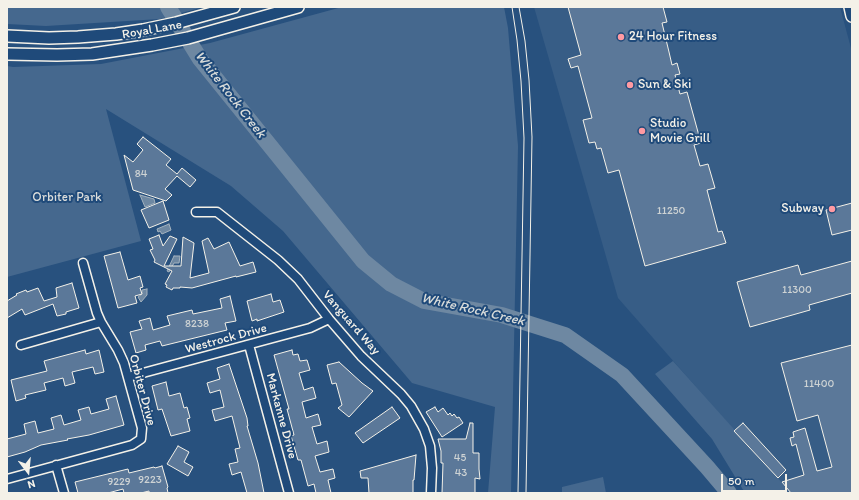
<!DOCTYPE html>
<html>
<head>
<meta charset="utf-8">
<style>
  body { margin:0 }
  #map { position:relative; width:859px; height:500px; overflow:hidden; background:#28517e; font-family:Itim,sans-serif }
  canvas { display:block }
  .frame { position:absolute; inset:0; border:8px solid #f4f1e8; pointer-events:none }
  .north { position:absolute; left:8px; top:452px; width:40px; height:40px; -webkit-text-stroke:3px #1f4a7a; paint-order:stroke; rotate:164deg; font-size:11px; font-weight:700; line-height:16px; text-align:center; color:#f4f1e8 }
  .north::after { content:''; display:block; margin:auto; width:14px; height:18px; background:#f4f1e8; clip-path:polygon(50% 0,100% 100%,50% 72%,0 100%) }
  .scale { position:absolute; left:721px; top:474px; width:66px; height:18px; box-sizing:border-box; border:2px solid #f4f1e8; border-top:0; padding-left:5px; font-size:12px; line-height:14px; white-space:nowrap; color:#f4f1e8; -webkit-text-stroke:3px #1f4a7a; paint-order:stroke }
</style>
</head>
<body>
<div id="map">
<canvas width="859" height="500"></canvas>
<div class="frame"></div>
<div class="north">N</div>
<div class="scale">50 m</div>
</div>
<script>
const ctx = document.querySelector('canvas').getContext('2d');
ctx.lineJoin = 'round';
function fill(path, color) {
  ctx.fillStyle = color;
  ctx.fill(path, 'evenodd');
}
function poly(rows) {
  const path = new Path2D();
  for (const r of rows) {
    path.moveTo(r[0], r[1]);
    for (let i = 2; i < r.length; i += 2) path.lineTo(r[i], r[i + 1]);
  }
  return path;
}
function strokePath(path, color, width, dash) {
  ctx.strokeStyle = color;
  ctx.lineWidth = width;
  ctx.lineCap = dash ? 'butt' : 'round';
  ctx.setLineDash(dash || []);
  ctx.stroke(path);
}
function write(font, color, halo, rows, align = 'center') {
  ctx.font = font + ' Itim,sans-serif';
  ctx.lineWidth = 4;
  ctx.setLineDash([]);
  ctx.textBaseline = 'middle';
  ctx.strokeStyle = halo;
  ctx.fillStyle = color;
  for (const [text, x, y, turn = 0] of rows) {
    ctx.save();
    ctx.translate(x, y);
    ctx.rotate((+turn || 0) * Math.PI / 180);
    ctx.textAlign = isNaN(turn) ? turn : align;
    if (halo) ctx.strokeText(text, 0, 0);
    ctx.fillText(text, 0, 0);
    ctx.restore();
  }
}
fill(poly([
  [534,7,840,7,852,52,852,493,789,493,618,298]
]), '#375d86');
fill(poly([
  [7,7,203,7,160,19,46,26,7,24],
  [342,7,504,7,508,28,518,146,511,493,488,493,495,407,412,383,283,231,231,186,106,109,141,241,7,277,7,66,13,67,101,64,210,43],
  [673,361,783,484,789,493,745,493,712,439,655,374],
  [603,477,606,493,562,493,562,487]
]), '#45688e');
const water = poly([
  [140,195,154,199,155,203,145,207,140,195],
  [169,224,171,230,162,234,160,231,158,232,157,229,169,224],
  [174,256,180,256,179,263,174,263,169,272,167,271,174,256],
  [147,289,147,295,141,302,138,297,142,294,142,290,147,289]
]);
fill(water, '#6e88a2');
strokePath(water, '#a4b2be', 1);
strokePath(poly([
  [168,7,200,59,363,261,391,284,424,301,502,315,565,335,622,375,707,467,729,493]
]), '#6e88a2', 16);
const building = poly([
  [568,7,663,7,667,22,662,23,669,52,672,65,677,63,680,74,675,75,680,94,687,92,701,143,694,145,700,166,708,164,715,188,707,190,718,232,722,231,726,243,645,266,619,170,608,173,601,148,597,149,595,142,589,143,583,120,592,118,578,66,571,68,568,59,581,55,568,7],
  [143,137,171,159,166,165,177,174,182,168,196,180,190,187,177,176,165,189,172,195,166,201,133,190,124,155,133,162,143,150,137,144,143,137],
  [163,201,169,220,149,228,141,210,163,201],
  [852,203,852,230,832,235,826,210,852,203],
  [159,235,163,246,170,236,177,239,164,266,181,266,183,237,194,243,190,278,209,273,202,241,208,238,214,249,229,242,240,266,253,262,256,272,236,277,236,276,192,288,180,287,180,288,173,288,172,290,166,287,167,285,165,284,172,271,154,262,155,260,150,250,153,249,149,239,159,235],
  [120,252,128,280,140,276,143,287,140,288,142,294,135,296,137,303,118,308,104,256,120,252],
  [852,261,852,293,809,305,810,310,750,327,737,282,798,265,801,275,852,261],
  [72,283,79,308,66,312,66,314,57,316,53,304,25,315,22,309,7,318,7,301,17,295,16,294,26,290,27,292,38,288,44,301,57,297,56,288,72,283],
  [271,294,273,302,280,300,284,312,257,321,257,319,252,321,247,301,271,294],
  [230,296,236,321,225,323,227,330,162,346,160,341,145,345,146,350,136,353,130,332,142,329,139,321,150,318,153,330,170,325,167,316,192,310,193,314,222,308,220,299,230,296],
  [852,345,852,493,791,493,782,482,804,475,796,444,792,446,790,438,794,437,793,432,805,428,817,471,832,467,818,415,797,421,781,363,852,345],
  [85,350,86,354,99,350,104,372,95,374,93,367,72,372,75,383,65,386,63,378,44,383,46,390,25,395,26,398,16,401,11,380,47,371,44,361,85,350],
  [292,350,293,355,298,354,300,361,307,360,310,370,299,373,304,390,313,387,316,398,302,402,306,418,318,414,321,425,312,427,317,444,327,441,329,452,315,456,320,472,333,469,335,478,328,480,331,493,316,493,314,484,308,486,301,460,298,460,291,436,294,435,287,409,289,409,274,355,292,350],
  [339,362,362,383,373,391,349,417,338,408,342,405,336,383,332,384,327,365,339,362],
  [229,364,247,418,248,426,247,426,258,463,264,493,247,493,241,472,232,475,229,464,238,462,235,449,240,448,232,416,215,421,212,410,224,407,220,390,210,393,207,383,220,379,217,368,229,364],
  [166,382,169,396,180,393,184,408,187,407,190,418,187,419,190,431,171,436,162,409,158,410,152,386,166,382],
  [116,396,124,425,89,435,67,439,68,440,41,445,25,452,7,457,7,439,26,434,24,424,35,421,38,433,54,429,51,418,61,415,64,425,81,420,78,410,89,407,91,414,109,409,106,399,116,396],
  [392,407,400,418,363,443,355,433,392,407],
  [435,407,438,412,443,408,448,415,450,413,452,416,454,414,457,418,459,417,463,423,442,437,426,412,435,407],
  [470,423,473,423,473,453,479,453,479,469,480,479,475,478,475,493,442,493,443,463,441,463,441,451,438,439,466,439,470,423],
  [743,423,786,470,778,478,734,431,743,423],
  [178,446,189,452,184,462,193,467,188,476,167,464,178,446],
  [416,455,414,480,413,480,413,493,369,493,368,478,361,478,360,471,416,455],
  [162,466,168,487,167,488,168,493,149,493,149,491,141,493,124,493,123,489,108,493,78,493,75,482,128,469,129,473,154,467,155,468,162,466]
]);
fill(building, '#5b7899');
strokePath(building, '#f4f1e8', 1);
const street = poly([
  [196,212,217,212,278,260,298,279,329,319,361,356,401,394,411,406,424,429,430,446,432,468,431,493],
  [21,345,101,322],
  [249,345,289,493],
  [128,377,310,328,329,319],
  [56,465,64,493],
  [7,479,132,445,141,439,142,428,124,363,118,350,101,322,97,313,83,263]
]);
const secondary = poly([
  [850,7,852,16],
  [7,36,49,38,78,37,116,34,143,30,176,23,234,7],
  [7,54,57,55,92,54,152,45,188,38,298,7]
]);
strokePath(street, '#f4f1e8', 11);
strokePath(secondary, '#f4f1e8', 14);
strokePath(street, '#1f4a7a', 8);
strokePath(secondary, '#1f4a7a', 11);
strokePath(poly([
  [512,7,517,40,521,81,524,138,518,493],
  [519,7,525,41,529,80,532,137,526,493]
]), '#f4f1e8', 1);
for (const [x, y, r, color] of [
  [621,37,4,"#ff9aa2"],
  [630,85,4,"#ff9aa2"],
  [642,131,4,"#ff9aa2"],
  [832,209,4,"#ff9aa2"]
]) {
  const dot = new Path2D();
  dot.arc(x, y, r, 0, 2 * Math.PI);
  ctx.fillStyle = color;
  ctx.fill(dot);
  strokePath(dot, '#1f4a7a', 1.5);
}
write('11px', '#ced3d4', null, [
  ["84",141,174],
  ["11250",671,211],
  ["11300",797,290],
  ["8238",197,324],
  ["11400",819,384],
  ["45",460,458],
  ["43",461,473],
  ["9223",150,480],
  ["9229",119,482]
]);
write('13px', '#f4f1e8', '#1f4a7a', [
  ["Royal Lane",152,30,-10],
  ["Vanguard Way",351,323,49],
  ["Westrock Drive",226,339,-15],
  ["Orbiter Drive",142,390,75],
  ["Markanne Drive",281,416,75]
]);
write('13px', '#f4f1e8', '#1f4a7a', [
  ["24 Hour Fitness",629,37],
  ["Sun & Ski",638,85],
  ["Studio",650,124],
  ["Movie Grill",650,139],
  ["Subway",824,209,"right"]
], 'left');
write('13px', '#dadcda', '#1f4a7a', [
  ["Orbiter Park",67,198]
]);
write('italic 14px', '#d9dcda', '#1f4a7a', [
  ["White Rock Creek",230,95,52],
  ["White Rock Creek",473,310,13]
]);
</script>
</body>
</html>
